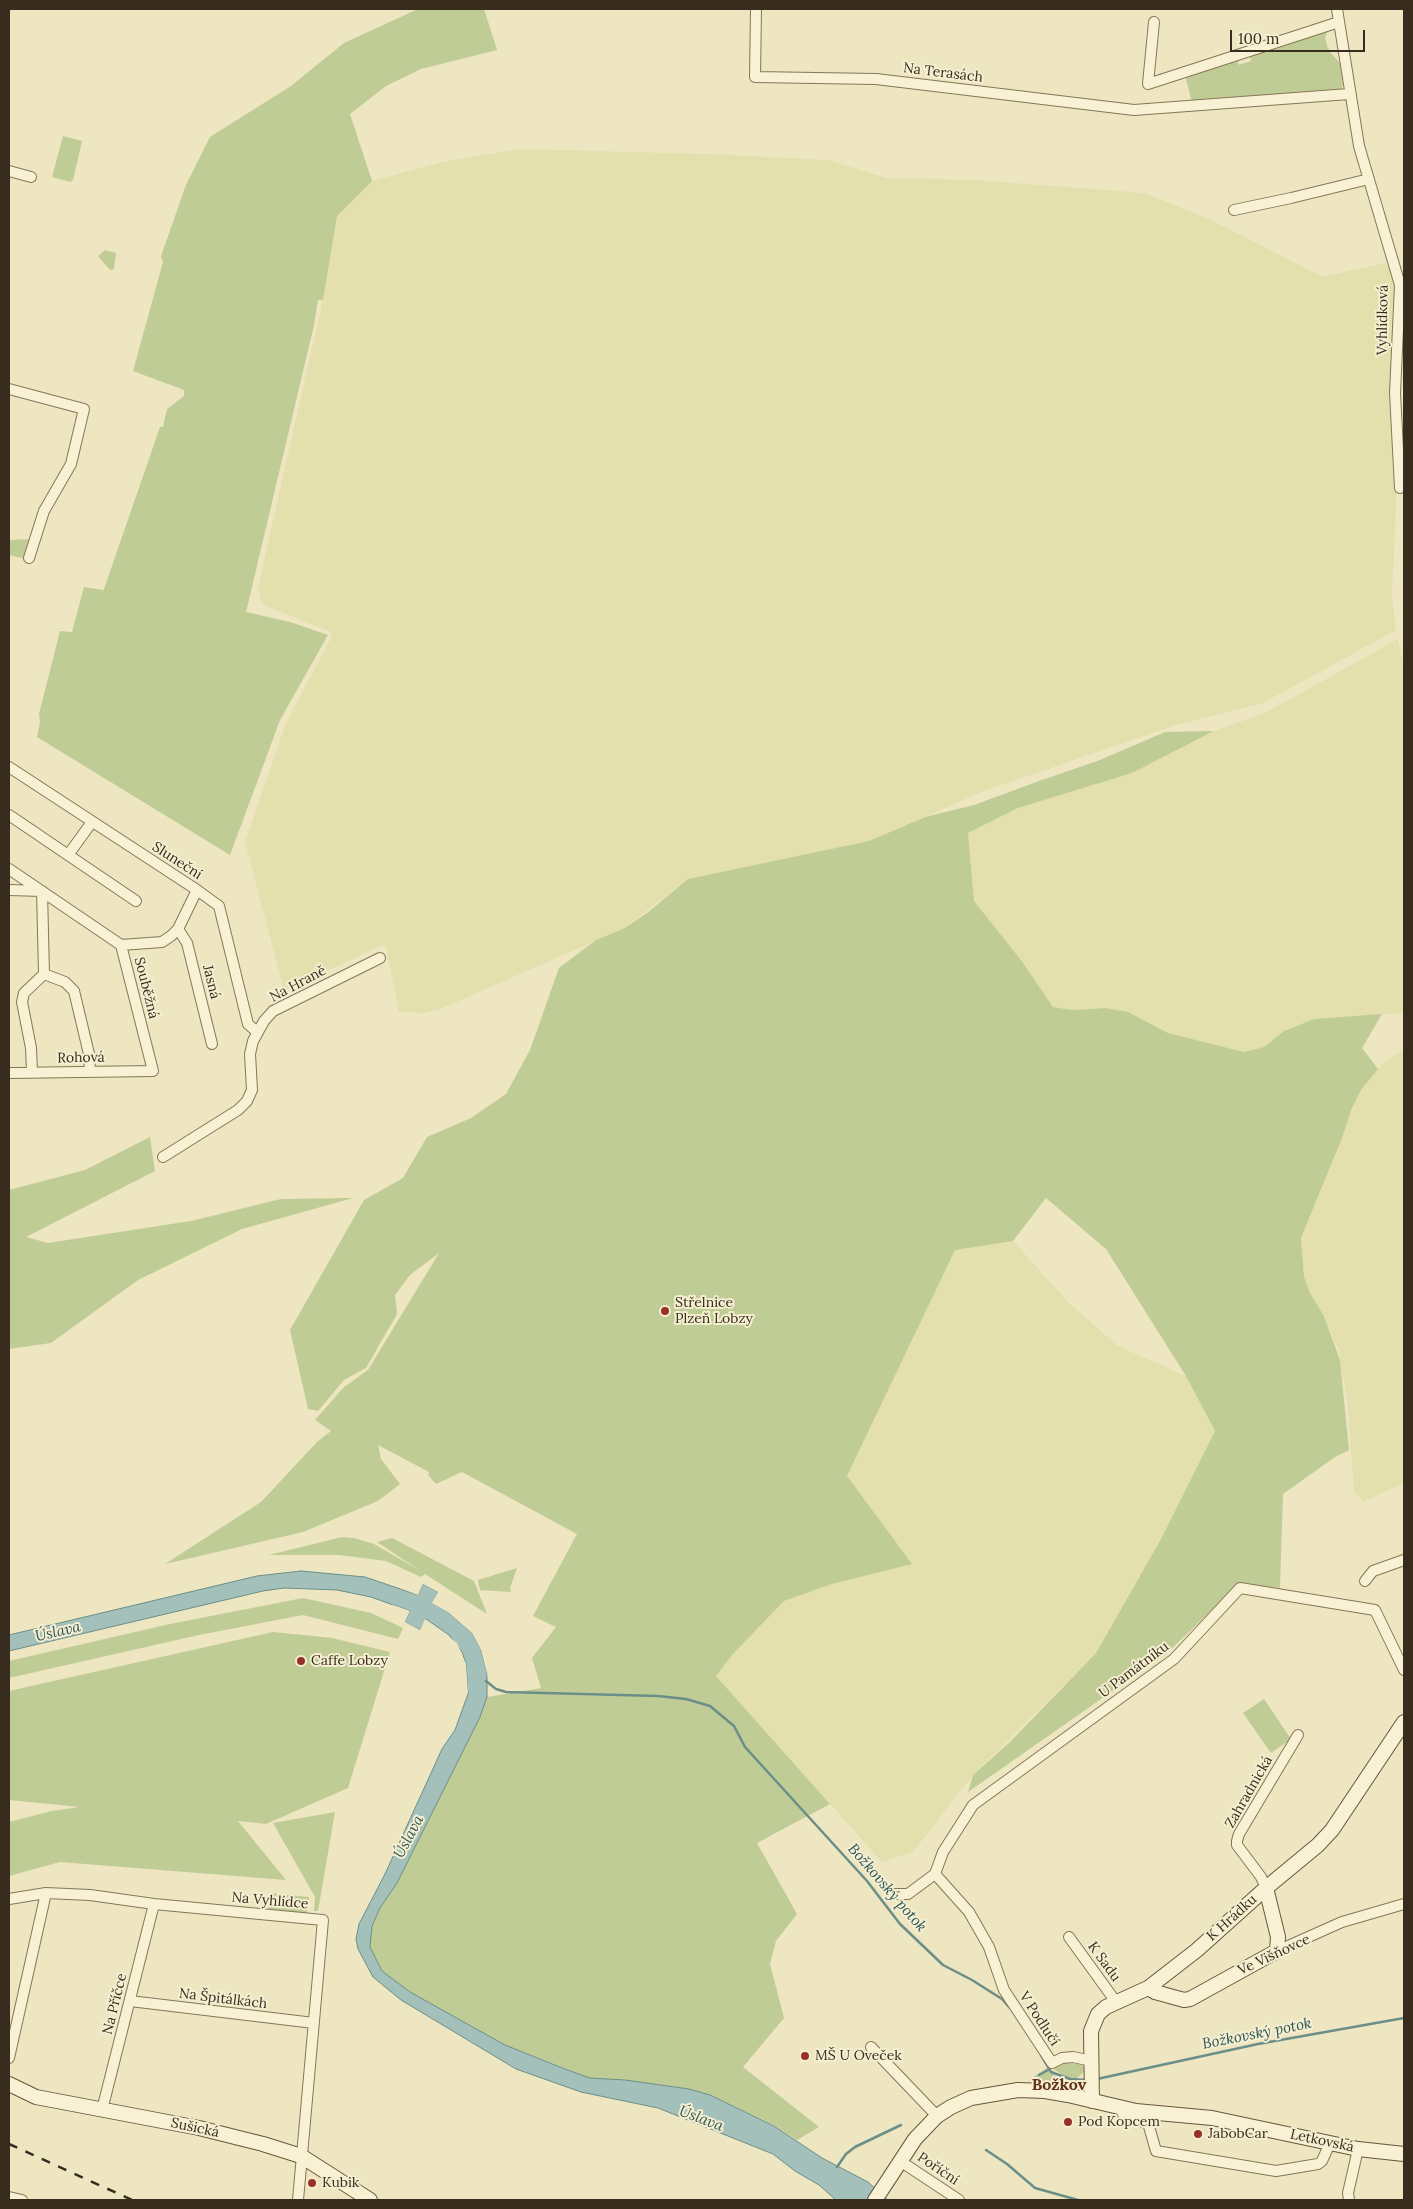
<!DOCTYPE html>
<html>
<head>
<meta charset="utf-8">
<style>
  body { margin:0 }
  #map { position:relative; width:1413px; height:2209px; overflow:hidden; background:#eee5c1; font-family:Lora,serif }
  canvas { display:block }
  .frame { position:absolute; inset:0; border:10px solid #372c1d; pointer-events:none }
  .scale { position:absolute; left:1230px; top:30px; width:135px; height:22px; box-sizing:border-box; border:2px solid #372c1d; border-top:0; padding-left:6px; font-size:15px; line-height:18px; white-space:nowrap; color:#372c1d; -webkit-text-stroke:4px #f5eed0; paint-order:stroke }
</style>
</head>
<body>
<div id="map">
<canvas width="1413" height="2209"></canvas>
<div class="frame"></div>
<div class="scale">100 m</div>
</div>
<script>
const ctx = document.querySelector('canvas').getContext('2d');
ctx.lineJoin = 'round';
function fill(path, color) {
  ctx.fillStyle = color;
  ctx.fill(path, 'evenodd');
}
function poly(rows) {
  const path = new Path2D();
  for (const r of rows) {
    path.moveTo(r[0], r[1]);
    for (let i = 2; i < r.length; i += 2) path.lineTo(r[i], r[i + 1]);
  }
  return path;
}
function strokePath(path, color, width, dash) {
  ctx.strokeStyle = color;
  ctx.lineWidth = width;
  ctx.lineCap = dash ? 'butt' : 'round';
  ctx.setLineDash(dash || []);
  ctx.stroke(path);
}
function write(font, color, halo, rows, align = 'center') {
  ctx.font = font + ' Lora,serif';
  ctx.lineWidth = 4;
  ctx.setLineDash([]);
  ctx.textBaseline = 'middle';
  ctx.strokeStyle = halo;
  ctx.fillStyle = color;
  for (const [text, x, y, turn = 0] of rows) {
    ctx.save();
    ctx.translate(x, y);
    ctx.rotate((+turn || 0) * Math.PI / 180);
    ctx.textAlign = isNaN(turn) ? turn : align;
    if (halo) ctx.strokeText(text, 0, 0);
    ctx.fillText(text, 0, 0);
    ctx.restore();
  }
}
fill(poly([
  [520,149,708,154,828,160,886,178,974,180,1145,193,1213,221,1323,277,1384,263,1391,269,1397,287,1396,504,1392,596,1396,630,1263,703,1173,726,984,791,869,841,688,879,623,929,440,1009,425,1013,399,1012,386,947,382,945,289,989,283,986,245,842,286,723,331,638,331,632,262,604,258,587,323,300,337,216,372,181,442,162],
  [1398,639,1404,671,1404,1013,1314,1019,1284,1031,1264,1047,1244,1052,1168,1033,1128,1012,1105,1008,1073,1010,1052,1007,1021,960,974,901,968,833,1018,808,1132,773,1214,731,1265,713],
  [1404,1049,1404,1483,1363,1502,1354,1491,1347,1398,1338,1349,1324,1316,1310,1293,1304,1277,1301,1238,1342,1138,1351,1110,1361,1090,1379,1067],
  [1013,1241,1069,1303,1118,1346,1186,1376,1215,1431,1161,1539,1096,1653,973,1775,913,1852,882,1862,716,1676,733,1654,784,1601,832,1584,847,1476,955,1249]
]), '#e4e0ae');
fill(poly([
  [418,9,484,9,497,50,421,69,386,86,350,114,372,181,337,216,323,300,318,300,314,325,246,612,290,622,328,635,280,720,230,855,37,737,40,722,39,714,60,631,72,632,84,587,103,590,104,589,160,427,163,427,167,409,184,396,184,390,133,371,163,262,161,256,186,185,210,137,291,86,344,43],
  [1328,31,1325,37,1327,46,1331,53,1340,63,1343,85,1340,92,1192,102,1185,75,1237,58,1239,65,1251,61,1249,53],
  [63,136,82,141,73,180,70,182,52,177],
  [105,250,116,253,114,269,110,270,98,256],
  [35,539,26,559,9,555,9,540],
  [1214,731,1132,773,1018,808,968,833,974,901,1021,960,1053,1007,1073,1010,1105,1008,1128,1012,1168,1033,1244,1052,1264,1047,1284,1031,1314,1019,1382,1014,1362,1048,1378,1069,1361,1090,1351,1110,1342,1138,1301,1238,1304,1277,1310,1293,1324,1316,1340,1360,1349,1450,1335,1457,1283,1494,1280,1588,1238,1585,1167,1653,968,1792,973,1775,1010,1742,1096,1653,1161,1539,1215,1431,1186,1376,1106,1249,1046,1198,1013,1241,955,1250,847,1476,912,1564,832,1584,784,1601,733,1654,716,1676,830,1804,757,1843,797,1914,776,1941,770,1964,784,2018,743,2067,819,2127,797,2140,774,2125,710,2095,689,2089,625,2080,590,2078,505,2045,410,1992,382,1971,370,1947,372,1926,380,1908,397,1883,480,1717,487,1697,541,1688,532,1658,556,1627,533,1616,577,1534,462,1472,436,1484,428,1475,429,1472,378,1445,381,1459,400,1484,378,1501,303,1532,165,1564,261,1502,317,1442,331,1431,315,1420,344,1387,368,1370,439,1253,410,1275,395,1295,397,1314,366,1368,344,1380,318,1411,308,1409,290,1330,364,1200,403,1178,427,1137,471,1118,506,1094,530,1050,559,968,596,940,623,929,647,913,688,879,869,841,925,817,974,805,1042,780,1100,760,1165,732],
  [150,1137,155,1171,26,1237,48,1243,191,1221,281,1199,353,1198,242,1229,138,1280,51,1343,9,1349,9,1190,85,1170],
  [342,1537,354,1538,374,1544,419,1570,377,1542,392,1538,474,1581,487,1614,425,1574,421,1577,386,1561,339,1555,269,1555],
  [517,1568,510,1588,511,1592,480,1590,478,1580],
  [303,1598,371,1613,403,1628,398,1639,303,1615,199,1635,9,1678,9,1661,170,1624],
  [273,1632,332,1638,390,1652,348,1788,266,1824,238,1821,286,1880,60,1862,9,1876,9,1822,52,1811,80,1807,9,1800,9,1691],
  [1264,1699,1291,1739,1271,1753,1243,1713],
  [335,1812,318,1911,314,1911,315,1897,273,1823],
  [270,1893,309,1897,307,1914,268,1910],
  [1062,2063,1079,2064,1083,2066,1084,2072,1076,2079,1066,2077,1050,2067],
  [1047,2068,1056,2077,1069,2082,1083,2084,1081,2087,1032,2082,1030,2079]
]), '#c0cc95');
const water = poly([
  [301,1571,365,1577,418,1595,423,1584,438,1592,433,1603,449,1613,472,1633,481,1650,487,1673,487,1697,480,1717,397,1883,380,1908,372,1926,370,1947,382,1971,410,1992,505,2045,565,2069,590,2078,625,2080,689,2089,710,2095,774,2126,822,2158,868,2182,888,2200,836,2200,819,2185,795,2171,773,2154,658,2108,581,2092,516,2069,401,2000,373,1977,358,1949,356,1939,359,1924,385,1874,442,1749,455,1730,468,1694,466,1664,462,1652,449,1635,426,1619,420,1630,405,1622,410,1611,371,1597,337,1590,284,1588,263,1591,9,1651,9,1635,257,1576,301,1571]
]);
fill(water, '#a3c0ba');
strokePath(water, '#6a8e88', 1);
fill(poly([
  [423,1582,440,1590,436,1602,465,1622,474,1632,484,1649,489,1681,481,1650,472,1633,449,1613,432,1603,438,1592,423,1584,418,1595,400,1588,401,1585,417,1592],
  [393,1605,410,1611,405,1622,420,1630,425,1619,457,1643,466,1664,468,1694,466,1693,464,1665,455,1645,426,1622,420,1632,403,1624,402,1621,407,1612,392,1607]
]), '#eee5c1');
strokePath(poly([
  [486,1681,496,1689,506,1692,658,1696,686,1699,710,1706,734,1726,745,1747,867,1881,900,1924,943,1965,972,1980,1002,1999,1009,2007],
  [1041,2055,1051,2072,1070,2079,1086,2080],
  [1039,2075,1048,2070],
  [1097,2079,1258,2044,1404,2018],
  [986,2150,1007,2164,1035,2188,1078,2200],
  [837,2167,846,2154,855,2147,901,2125]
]), '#6a8e88', 2.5);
const street = poly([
  [756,9,755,77,876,79,1134,110,1349,94],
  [1337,9,1359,146,1400,285,1395,393,1400,488],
  [1154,22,1148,84,1339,22],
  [9,171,31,177],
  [1234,210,1291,198,1369,179],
  [9,389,84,409,71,464,44,511,29,558],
  [9,767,197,890,219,906,248,1024,257,1032],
  [9,815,136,901],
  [68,855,92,822],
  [9,869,121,945,153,1071,9,1073],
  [9,890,42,891,44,974],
  [178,929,187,943,212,1044],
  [121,945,162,942,171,936,178,929,197,890],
  [44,974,65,982,74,991,89,1054,90,1072],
  [32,1072,31,1048,22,1002,24,993,44,974],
  [163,1157,238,1110,247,1101,252,1090,250,1054,253,1041,264,1021,273,1011,380,958],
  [1365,1581,1373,1571,1404,1560],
  [935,1874,969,1912,989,1947,1004,1990,1052,2063,1062,2058,1073,2057,1092,2061],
  [1266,1888,1261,1877,1237,1845,1237,1841,1239,1834,1298,1735],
  [892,1894,908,1894,935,1874,943,1852,973,1805,1174,1659,1240,1588,1375,1610,1404,1670],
  [9,1899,46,1893,90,1895,154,1904,323,1920,298,2200],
  [1069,1937,1116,2002],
  [1277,1951,1342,1922,1404,1904],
  [130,2001,314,2023],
  [871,2047,937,2116],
  [9,2058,46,1893],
  [1120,2108,1125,2118,1148,2123,1156,2151,1276,2171,1318,2164,1322,2161,1330,2143],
  [102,2110,154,1904],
  [900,2161,959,2200],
  [9,2197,22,2200],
  [1349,2200,1348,2193,1358,2149]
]);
const secondary = poly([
  [1148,1988,1155,1992,1184,2000,1190,1999,1277,1951,1278,1937,1266,1888],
  [9,2084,36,2097,199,2128,263,2144,301,2156,370,2200],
  [1092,2101,1091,2031,1098,2014,1106,2007,1148,1988,1197,1950,1266,1888,1318,1845,1332,1830,1404,1722],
  [875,2200,915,2139,937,2116,951,2107,971,2098,1018,2090,1045,2091,1068,2095,1136,2111,1212,2118,1358,2149,1404,2154]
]);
strokePath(street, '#877658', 12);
strokePath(secondary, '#69563c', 16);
strokePath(street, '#f9f1d4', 10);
strokePath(secondary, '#f9f1d4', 14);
strokePath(poly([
  [9,2144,132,2200]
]), '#372c1d', 2.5, [9, 9]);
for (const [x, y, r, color] of [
  [665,1311,5,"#973128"],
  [301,1661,5,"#973128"],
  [805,2056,5,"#973128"],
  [1068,2122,5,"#973128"],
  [1198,2134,5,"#973128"],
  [312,2183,5,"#973128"]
]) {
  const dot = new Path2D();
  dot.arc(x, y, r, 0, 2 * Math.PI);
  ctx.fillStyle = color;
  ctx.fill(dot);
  strokePath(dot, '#f5eed0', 2);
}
write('14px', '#372c1d', '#f5eed0', [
  ["Na Terasách",943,73,7],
  ["Vyhlídková",1383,320,-89],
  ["Sluneční",177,861,33],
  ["Jasná",211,982,76],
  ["Na Hraně",298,984,-28],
  ["Souběžná",146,988,76],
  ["Rohová",81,1058,-1],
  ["U Památníku",1134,1670,-37],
  ["Zahradnická",1249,1792,-60],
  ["Na Vyhlídce",270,1901,5],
  ["K Hrádku",1232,1918,-42],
  ["Ve Višňovce",1274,1955,-25],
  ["K Sadu",1104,1962,54],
  ["Na Špitálkách",223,1999,7],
  ["Na Příčce",115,2004,-76],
  ["V Podlučí",1039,2019,57],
  ["Sušická",195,2128,12],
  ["Letkovská",1322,2141,12],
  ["Poříční",938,2169,34]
]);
write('14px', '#372c1d', '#f5eed0', [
  ["Střelnice",675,1303],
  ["Plzeň Lobzy",675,1319],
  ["Caffe Lobzy",311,1661],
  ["MŠ U Oveček",815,2056],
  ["Pod Kopcem",1078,2122],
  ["JabobCar",1208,2134],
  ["Kubik",322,2183]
], 'left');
write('italic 15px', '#2c5657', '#f5eed0', [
  ["Úslava",58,1632,-13],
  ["Úslava",409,1837,-62],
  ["Božkovský potok",887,1888,49],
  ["Božkovský potok",1257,2034,-11],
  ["Úslava",701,2119,21]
]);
write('bold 16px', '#64311c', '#f5eed0', [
  ["Božkov",1059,2085]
]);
</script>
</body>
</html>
